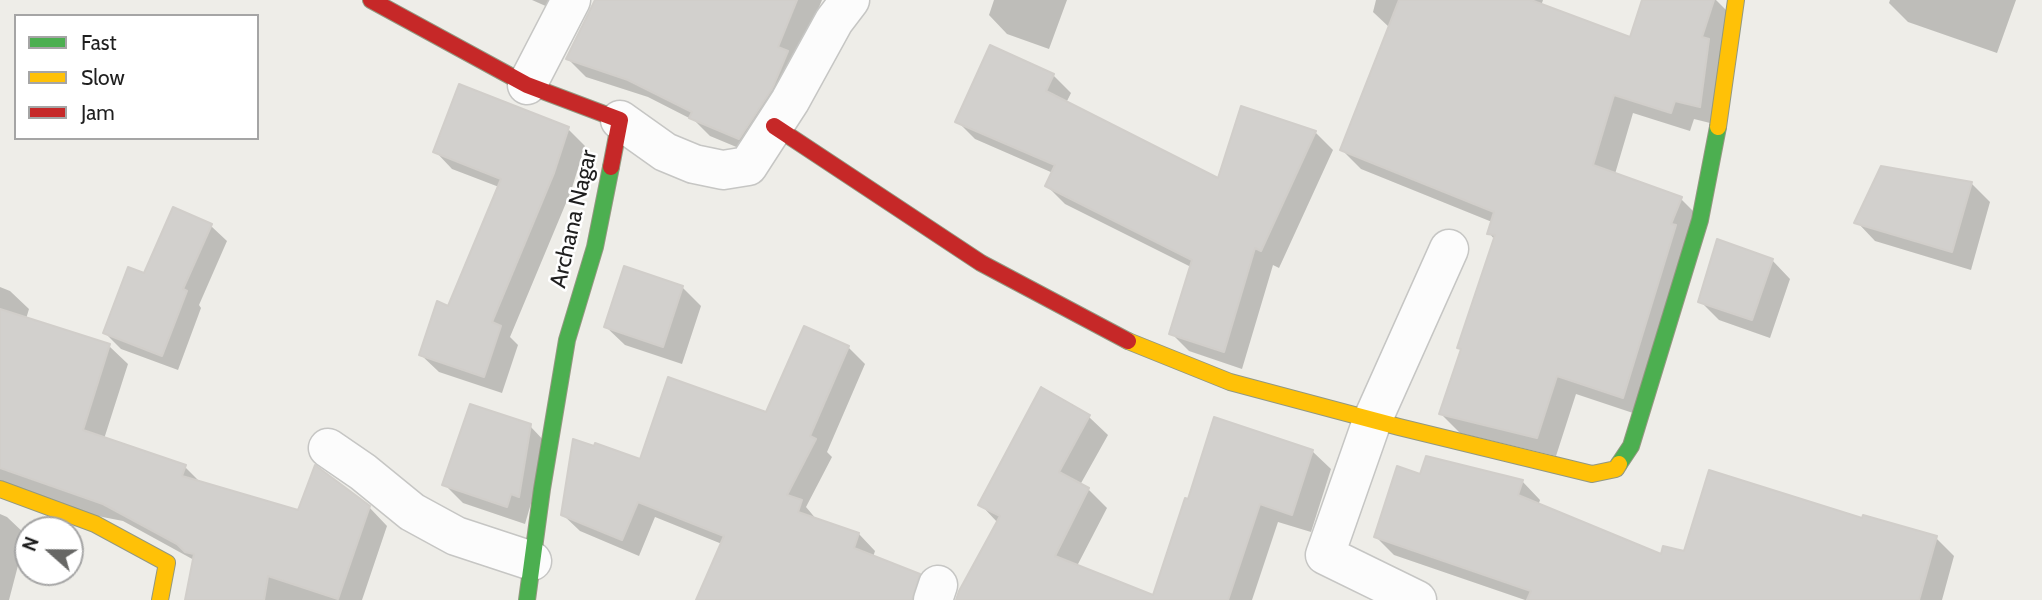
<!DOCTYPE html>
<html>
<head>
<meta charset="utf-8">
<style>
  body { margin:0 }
  #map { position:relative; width:2042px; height:600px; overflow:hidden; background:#eeede8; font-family:Cabin,sans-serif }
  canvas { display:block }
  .legend { position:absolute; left:14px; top:14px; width:245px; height:126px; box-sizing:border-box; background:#fff; border:2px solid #a5a5a5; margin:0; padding:9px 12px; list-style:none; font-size:21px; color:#1f1f1f }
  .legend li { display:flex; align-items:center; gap:14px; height:35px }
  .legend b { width:35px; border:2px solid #a5a5a5 }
  .north { position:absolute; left:14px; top:516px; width:70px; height:70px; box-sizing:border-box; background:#fff; border:2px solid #a5a5a5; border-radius:50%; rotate:291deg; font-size:19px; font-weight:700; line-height:28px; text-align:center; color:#1f1f1f }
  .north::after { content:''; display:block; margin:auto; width:24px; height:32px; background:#676765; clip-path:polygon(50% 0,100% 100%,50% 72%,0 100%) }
</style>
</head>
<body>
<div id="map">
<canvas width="2042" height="600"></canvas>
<ul class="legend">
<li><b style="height:9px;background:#4caf50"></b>Fast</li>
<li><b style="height:9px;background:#ffc107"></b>Slow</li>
<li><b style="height:9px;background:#c62828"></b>Jam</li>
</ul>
<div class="north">N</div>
</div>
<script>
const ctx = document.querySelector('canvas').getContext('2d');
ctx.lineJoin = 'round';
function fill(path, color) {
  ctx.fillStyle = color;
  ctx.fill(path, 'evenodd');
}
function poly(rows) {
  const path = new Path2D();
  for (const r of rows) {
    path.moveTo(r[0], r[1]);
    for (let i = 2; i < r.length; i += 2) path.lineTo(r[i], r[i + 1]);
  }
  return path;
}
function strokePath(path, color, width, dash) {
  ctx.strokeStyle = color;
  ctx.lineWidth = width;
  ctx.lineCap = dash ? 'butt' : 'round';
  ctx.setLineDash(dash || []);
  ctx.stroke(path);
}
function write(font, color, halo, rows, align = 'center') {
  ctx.font = font + ' Cabin,sans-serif';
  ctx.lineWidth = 5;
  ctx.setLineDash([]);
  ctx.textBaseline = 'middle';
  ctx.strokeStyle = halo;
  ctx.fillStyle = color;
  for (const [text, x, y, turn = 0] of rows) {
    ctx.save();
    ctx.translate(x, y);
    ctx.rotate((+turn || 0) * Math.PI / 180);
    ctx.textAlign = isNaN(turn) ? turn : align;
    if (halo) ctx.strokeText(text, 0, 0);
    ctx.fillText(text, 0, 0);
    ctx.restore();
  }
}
fill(poly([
  [532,0,577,0,566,15],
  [595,0,822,0,758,156,710,136,695,121,648,97,586,77,568,59,592,11],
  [994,0,1067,0,1049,49,1007,34,989,15],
  [1376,0,1543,0,1541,6,1632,39,1644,0,1716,0,1733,17,1718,125,1694,119,1690,131,1633,113,1615,174,1681,199,1700,218,1642,416,1576,394,1556,456,1460,433,1441,414,1462,351,1459,347,1495,240,1489,233,1492,222,1361,169,1342,150,1390,28,1373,12],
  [1890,0,2016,0,1997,53,1908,22,1889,3],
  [1053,75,1071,93,1066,103,1219,180,1315,132,1333,150,1279,268,1273,265,1242,369,1189,351,1171,333,1191,267,1065,204,1047,186,1053,173,975,139,957,121],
  [568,129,585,146,571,191,510,337,518,345,502,393,439,372,421,355,449,308,499,187,452,169,435,151],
  [1882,168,1972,184,1990,202,1971,270,1875,241,1857,222],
  [211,226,227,241,199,305,201,308,178,370,121,349,105,333,145,276],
  [1772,260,1790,279,1770,338,1719,320,1700,301],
  [0,287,10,291,29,309,26,319,109,346,128,364,104,439,185,467,202,484,299,513,369,507,387,526,362,600,187,600,194,560,123,521,0,497],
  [682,287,701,306,682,364,625,345,606,327],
  [848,347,865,364,827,452,832,457,806,507,817,520,859,534,875,551,873,557,919,576,936,593,933,600,698,600,722,544,655,517,639,556,580,531,562,514,642,461,767,415],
  [1042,389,1089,417,1108,435,1080,485,1088,489,1107,508,1077,566,1154,597,1312,451,1331,469,1311,532,1278,522,1252,600,958,600,998,523,981,505],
  [530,426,548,445,525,524,463,503,444,484],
  [1421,476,1522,481,1540,500,1538,506,1662,557,1863,520,1936,538,1954,556,1942,600,1525,600,1394,555,1376,537],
  [0,514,7,517,26,535,9,600,0,600]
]), '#0003');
const building = poly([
  [595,0,797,0,778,47,788,51,772,89,739,139,689,118,692,112,628,80,566,59,595,0],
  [1399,0,1531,0,1630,37,1642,0,1714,0,1702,37,1709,39,1700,107,1675,101,1671,113,1614,95,1593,165,1682,197,1671,224,1676,225,1623,398,1557,376,1537,438,1439,414,1461,349,1457,348,1495,235,1487,234,1494,212,1340,150,1399,0],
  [990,45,1054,74,1046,91,1218,178,1241,106,1316,131,1261,251,1255,248,1224,352,1169,334,1192,260,1045,186,1055,165,955,122,990,45],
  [459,84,569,127,554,173,492,322,501,326,484,377,419,355,437,301,448,306,501,179,433,152,459,84],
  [1881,166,1972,182,1952,252,1854,223,1881,166],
  [173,207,212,224,183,289,187,291,162,356,103,333,128,267,144,273,173,207],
  [1717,239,1773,259,1752,320,1698,302,1717,239],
  [624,266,683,286,663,347,604,327,624,266],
  [0,309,110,344,83,430,186,465,182,476,298,510,315,465,370,506,338,599,268,576,264,600,185,600,194,554,185,552,177,544,103,504,0,468,0,309],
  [804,326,849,346,810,436,816,439,787,495,802,500,798,512,859,533,854,548,920,574,912,600,696,600,724,536,638,502,622,540,561,515,573,439,594,446,595,443,640,459,668,377,766,412,804,326],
  [1041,387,1090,415,1059,472,1089,488,1055,556,1153,595,1185,498,1188,499,1214,417,1313,450,1292,515,1260,504,1228,600,956,600,959,591,1000,516,978,505,1041,387],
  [470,404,531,424,519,497,511,494,507,507,442,485,470,404],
  [1426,456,1523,480,1518,495,1661,554,1663,546,1684,551,1709,470,1862,518,1863,515,1937,536,1919,600,1527,600,1531,591,1374,537,1397,466,1420,474,1426,456]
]);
fill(building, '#d2d0cd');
strokePath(building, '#d1ceca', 2);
const street = poly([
  [527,85,571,0],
  [620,120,665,152,694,164,723,170,748,166,790,101,834,21,850,0],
  [328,448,363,472,412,512,456,536,532,561],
  [933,600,938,585],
  [1417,600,1325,555,1372,421,1449,249]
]);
const fast = poly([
  [1619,464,1631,446,1700,220,1718,127],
  [527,600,542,489,567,340,595,247,611,167]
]);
const slow = poly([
  [1718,127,1736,0],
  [1128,341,1230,382,1399,427,1592,474,1616,469,1619,464],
  [0,489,95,524,167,563,160,600]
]);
const jam = poly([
  [371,0,527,85,620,120,611,167],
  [774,126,981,263,1128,341]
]);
strokePath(street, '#c6c6c4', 41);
strokePath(fast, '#939880', 18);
strokePath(slow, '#939880', 18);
strokePath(jam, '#939880', 18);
strokePath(street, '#fcfcfc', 38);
strokePath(fast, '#4caf50', 16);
strokePath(slow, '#ffc107', 16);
strokePath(jam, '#c62828', 16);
write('23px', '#1f1f1f', '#fff', [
  ["Archana Nagar",574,219,-77]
]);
</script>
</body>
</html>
